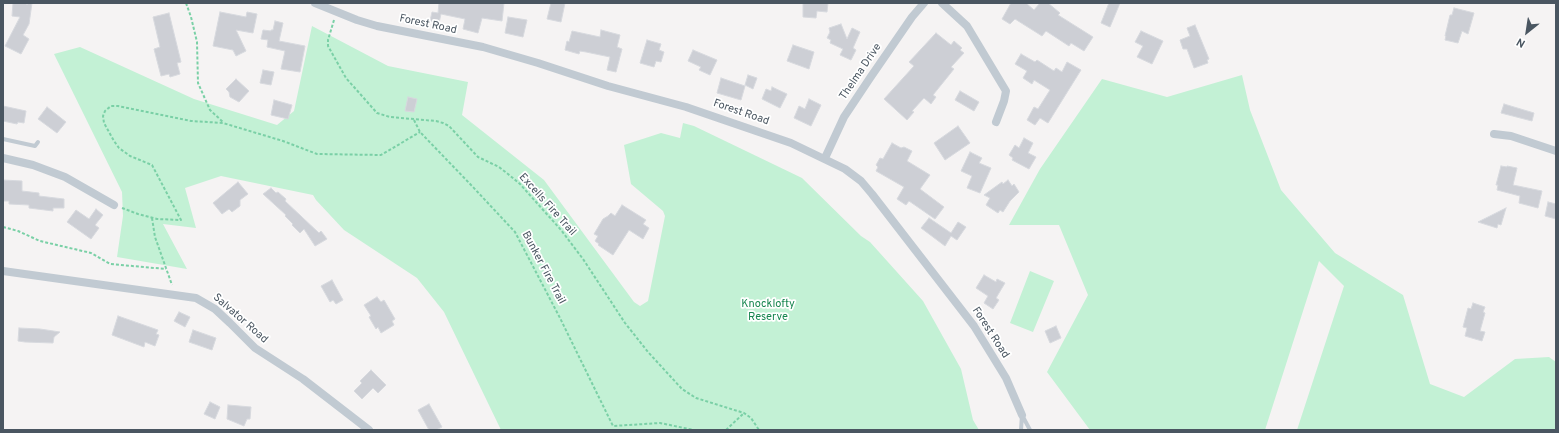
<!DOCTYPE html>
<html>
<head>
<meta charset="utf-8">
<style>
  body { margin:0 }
  #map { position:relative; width:1559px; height:433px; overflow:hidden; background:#f5f3f3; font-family:Overpass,sans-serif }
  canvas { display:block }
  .frame { position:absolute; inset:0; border:4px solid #4a5661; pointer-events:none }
  .north { position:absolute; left:1507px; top:12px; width:40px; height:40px; -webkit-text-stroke:3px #fff; paint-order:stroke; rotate:210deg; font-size:11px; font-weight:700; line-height:16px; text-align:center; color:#4a5661 }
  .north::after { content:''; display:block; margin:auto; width:14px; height:18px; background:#4a5661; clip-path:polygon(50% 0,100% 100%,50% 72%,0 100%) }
</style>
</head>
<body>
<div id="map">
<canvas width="1559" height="433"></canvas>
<div class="frame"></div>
<div class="north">N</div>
</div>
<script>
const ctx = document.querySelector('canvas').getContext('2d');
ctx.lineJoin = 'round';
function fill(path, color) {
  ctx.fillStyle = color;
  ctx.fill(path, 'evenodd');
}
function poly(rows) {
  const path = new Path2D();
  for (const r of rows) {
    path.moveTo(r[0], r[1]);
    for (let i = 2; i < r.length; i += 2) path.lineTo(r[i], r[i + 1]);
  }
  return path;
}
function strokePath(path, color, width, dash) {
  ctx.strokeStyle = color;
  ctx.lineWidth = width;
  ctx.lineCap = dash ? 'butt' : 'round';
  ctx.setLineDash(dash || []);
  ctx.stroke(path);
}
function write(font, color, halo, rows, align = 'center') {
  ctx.font = font + ' Overpass,sans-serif';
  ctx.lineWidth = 3.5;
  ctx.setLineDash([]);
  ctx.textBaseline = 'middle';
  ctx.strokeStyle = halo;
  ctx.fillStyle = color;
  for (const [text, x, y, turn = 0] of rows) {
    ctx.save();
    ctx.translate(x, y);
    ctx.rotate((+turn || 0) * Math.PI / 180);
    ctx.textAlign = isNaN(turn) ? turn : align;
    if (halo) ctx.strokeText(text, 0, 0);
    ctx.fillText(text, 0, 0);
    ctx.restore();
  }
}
fill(poly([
  [312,26,388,66,468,82,462,115,544,180,634,302,640,306,648,301,665,216,663,211,631,184,624,145,661,133,680,138,683,123,694,126,802,178,861,236,870,242,923,301,961,369,973,420,979,430,501,430,444,312,417,278,344,230,316,200,313,195,221,176,185,188,196,228,163,224,187,269,117,257,123,216,122,192,54,54,80,47,194,99,277,125,294,111],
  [1242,75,1250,110,1281,190,1335,253,1403,295,1430,384,1464,397,1515,359,1549,357,1556,362,1556,430,1297,430,1344,286,1319,261,1265,430,1090,430,1047,372,1088,295,1059,225,1009,225,1040,169,1102,79,1167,97],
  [1030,271,1054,281,1033,332,1010,323]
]), '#c3f1d5');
const building = poly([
  [13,3,27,3,27,5,27,3,32,3,29,24,23,35,29,39,21,54,5,46,20,17,12,16,13,3],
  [439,3,504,3,502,21,482,18,478,33,463,29,465,19,441,14,439,23,430,21,432,12,438,13,439,3],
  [551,3,565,3,561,22,547,19,551,3],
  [803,3,828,3,827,12,817,11,816,18,803,17,803,3],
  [1011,3,1026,3,1034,10,1040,3,1048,3,1060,13,1058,15,1093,37,1084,51,1071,43,1069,46,1046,31,1042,36,1015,19,1010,24,1002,19,1011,3],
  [1109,3,1120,3,1110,27,1101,23,1109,3],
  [1454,8,1474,13,1468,34,1462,31,1458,43,1445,40,1446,36,1445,36,1450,15,1452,15,1454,8],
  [220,12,246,17,247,12,257,14,253,33,236,30,246,51,236,56,233,50,213,46,220,12],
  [169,13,181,62,177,63,180,74,170,77,169,74,161,76,154,49,160,47,153,17,169,13],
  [508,17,527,20,523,37,505,33,508,17],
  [275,21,283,23,279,41,305,46,300,72,281,69,285,51,267,47,268,40,261,39,263,30,271,31,271,30,273,30,275,21],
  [841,24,847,39,852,28,860,32,853,48,856,50,851,60,840,55,843,49,830,43,831,40,827,38,830,32,829,28,841,24],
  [1195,25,1209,59,1207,60,1208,63,1194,68,1187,49,1183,49,1180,40,1190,36,1187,28,1195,25],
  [601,30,620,35,617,47,622,49,616,72,607,70,610,57,586,52,580,51,579,54,565,50,567,41,569,42,572,31,600,37,601,30],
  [1141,31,1163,41,1152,64,1137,57,1143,46,1135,42,1141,31],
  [936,33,951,45,954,41,962,48,960,50,964,53,951,67,954,69,933,95,936,97,931,104,924,98,912,111,914,112,907,120,884,99,914,66,909,62,936,33],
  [647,40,661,44,659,50,664,52,661,62,656,61,654,67,640,63,647,40],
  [793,45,814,52,809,69,787,61,793,45],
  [693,50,717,60,710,75,699,70,701,67,688,61,693,50],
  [1021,54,1035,62,1037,60,1054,71,1056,68,1062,72,1067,62,1081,70,1048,123,1040,118,1035,125,1027,120,1034,107,1038,109,1050,90,1034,80,1032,84,1023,78,1027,71,1015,64,1021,54],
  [263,70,274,72,271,85,260,83,263,70],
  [748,75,757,78,753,89,745,85,748,75],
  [721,78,745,86,741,100,717,93,721,78],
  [236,79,249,91,239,102,230,97,229,92,226,89,236,79],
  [772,87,787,94,780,108,762,99,766,89,771,91,772,87],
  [960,91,979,102,974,111,955,100,960,91],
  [408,97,417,99,414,112,405,111,408,97],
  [809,99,821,105,811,126,794,118,799,106,805,109,809,99],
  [274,100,292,105,288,119,271,115,274,100],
  [1504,104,1534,113,1532,121,1501,113,1504,104],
  [3,106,26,111,24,123,18,122,17,124,3,121,3,106],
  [47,107,66,122,57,133,38,119,47,107],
  [958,126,970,143,945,160,934,143,958,126],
  [1024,138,1033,143,1028,153,1036,157,1029,169,1012,160,1013,158,1009,155,1015,145,1019,148,1024,138],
  [892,143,901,148,904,147,912,151,907,161,930,175,920,189,944,207,935,219,909,201,906,205,897,199,904,187,876,171,878,167,876,165,880,158,883,159,892,143],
  [970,152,982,158,979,163,991,168,980,193,967,188,972,176,961,171,970,152],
  [1501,166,1507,167,1507,166,1517,168,1513,185,1542,191,1538,208,1519,203,1520,196,1497,190,1498,185,1496,185,1501,166],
  [3,180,22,181,22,191,39,193,39,196,64,199,64,208,53,208,53,211,29,208,29,205,9,204,9,201,3,201,3,180],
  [1008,180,1012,186,1014,184,1019,192,1010,201,1003,212,1000,210,998,213,986,205,990,198,984,195,1002,182,1003,184,1008,180],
  [238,182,248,194,240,200,240,206,232,212,229,209,222,214,213,203,238,182],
  [271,188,276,193,278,192,286,199,285,201,319,233,321,231,327,239,315,246,304,229,300,233,292,225,293,224,285,216,286,215,263,194,271,188],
  [1548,202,1556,204,1556,219,1545,216,1548,202],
  [622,205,646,220,643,224,649,228,643,239,629,230,613,255,598,245,599,244,595,241,598,236,594,234,603,219,608,216,611,213,615,216,622,205],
  [1506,208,1501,225,1498,224,1497,228,1478,222,1506,208],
  [96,209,103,215,95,225,99,228,91,239,67,222,76,210,89,219,96,209],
  [929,218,951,233,958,222,966,227,957,240,951,236,945,246,921,228,929,218],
  [984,275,996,282,997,279,1005,283,996,298,999,300,993,309,984,303,988,296,976,288,984,275],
  [332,280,343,300,336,304,333,300,330,302,321,286,332,280],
  [377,297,381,302,384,300,395,319,392,321,394,325,381,333,378,327,376,329,369,317,371,316,364,305,377,297],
  [1473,303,1485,307,1483,312,1485,313,1480,331,1485,332,1482,341,1465,336,1467,328,1463,327,1468,308,1471,309,1473,303],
  [179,312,190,317,185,327,174,321,179,312],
  [118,316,158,330,156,334,159,335,155,346,145,342,144,347,112,335,118,316],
  [1056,326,1061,338,1050,343,1045,331,1056,326],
  [19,328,40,329,60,332,54,337,53,343,25,342,18,341,19,328],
  [193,330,216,338,212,350,189,342,193,330],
  [371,370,386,385,378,393,373,388,362,399,354,391,362,383,360,381,371,370],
  [210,402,220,407,215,419,204,414,210,402],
  [429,404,442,427,436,430,429,430,418,410,429,404],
  [228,405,251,407,250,419,247,419,244,426,227,419,228,405]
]);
fill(building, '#cdcfd5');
strokePath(building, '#d7d9de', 1);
strokePath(poly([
  [186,3,191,17,197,42,198,83,210,110,223,122],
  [334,20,328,40,328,46,346,78,377,113,390,117,436,121,443,123,449,126,478,157,499,167,508,174,520,184,561,230,583,259,625,323,648,352,682,389,696,398,744,413,751,418,759,430],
  [414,120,420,132,472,186,515,232,560,318,613,426,660,423,694,430],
  [122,208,138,214,157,219,181,220,152,165,130,156,119,148,114,141,104,123,103,116,105,111,111,106,118,106,191,121,223,123,283,141,317,154,381,155,420,132],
  [152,218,155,237,172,285],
  [3,227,18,231,40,241,91,253,110,264,166,269],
  [726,430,744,413]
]), '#7ad0a6', 2, [3, 2]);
strokePath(poly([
  [3,139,35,146,38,142],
  [1022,415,1030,430],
  [1021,430,1022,415]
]), '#c1cad2', 4);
strokePath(poly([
  [315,3,357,20,377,26,483,47,538,63,608,86,686,107,791,143,845,169,861,181,872,194,974,326,1006,378,1022,415],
  [942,3,967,26,1006,91,1004,101,996,122],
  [1494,134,1511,136,1556,151],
  [3,158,33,165,65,177,114,205],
  [825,158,844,117,870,78,912,17,924,3],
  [3,271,196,298,215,309,230,323,255,348,303,379,369,430]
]), '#c1cad2', 8);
write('11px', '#4a5661', '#fff', [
  ["Forest Road",428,25,12],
  ["Thelma Drive",861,72,-56],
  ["Forest Road",741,113,19],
  ["Excells Fire Trail",547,205,48],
  ["Bunker Fire Trail",543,268,62],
  ["Salvator Road",240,319,41],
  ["Forest Road",990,333,57]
]);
write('11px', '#17864f', '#fff', [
  ["Knocklofty",768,305],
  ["Reserve",768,318]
]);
</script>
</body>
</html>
